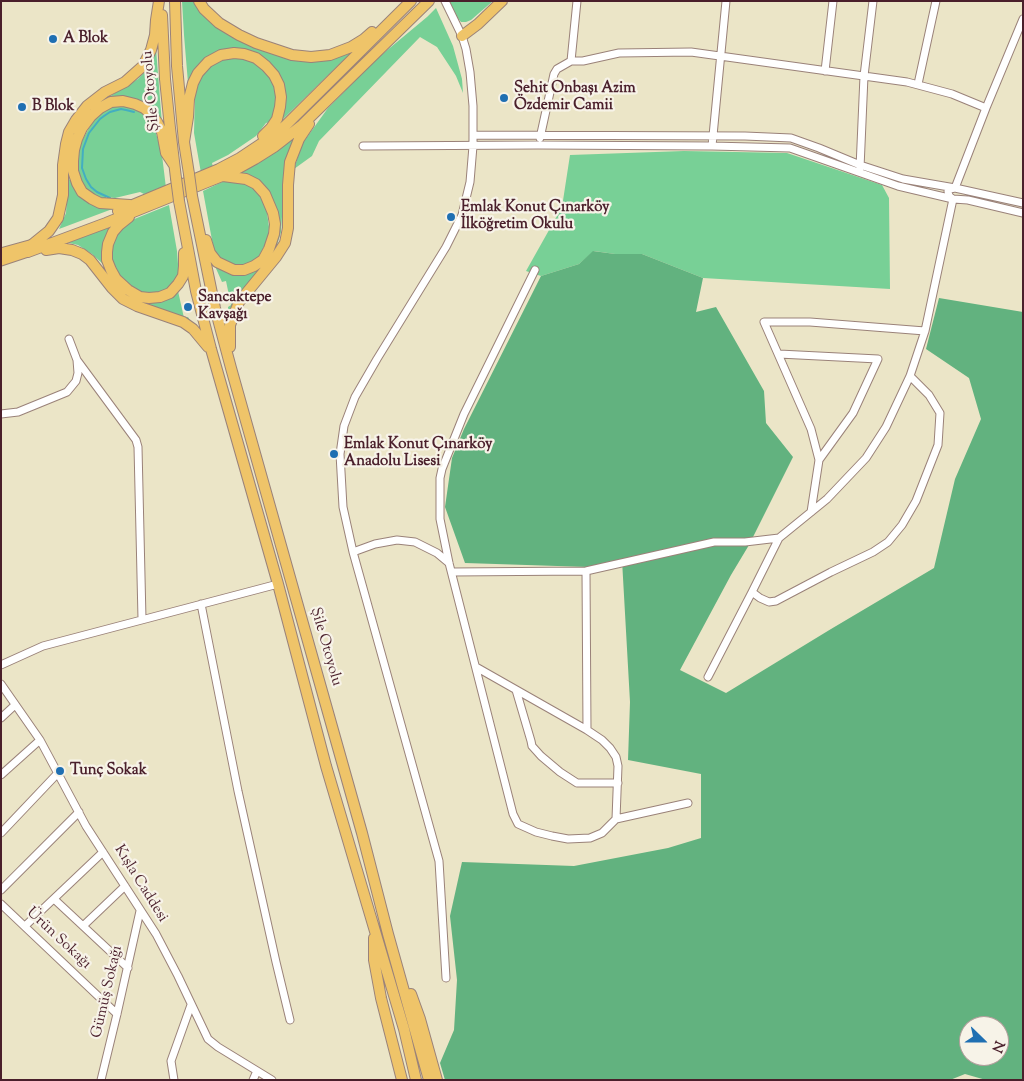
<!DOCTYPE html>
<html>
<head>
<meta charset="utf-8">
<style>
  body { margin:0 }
  #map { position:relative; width:1024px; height:1081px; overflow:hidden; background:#ebe5c7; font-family:"Sorts Mill Goudy",serif }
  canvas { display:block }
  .frame { position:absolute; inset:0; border:2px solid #4a1f2b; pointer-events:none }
  .north { position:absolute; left:959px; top:1016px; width:50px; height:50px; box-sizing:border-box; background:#f7f3e8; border:1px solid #b29e9c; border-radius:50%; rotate:112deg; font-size:14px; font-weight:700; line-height:20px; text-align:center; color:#4a1f2b }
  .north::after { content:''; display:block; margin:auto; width:18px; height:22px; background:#1f6fb2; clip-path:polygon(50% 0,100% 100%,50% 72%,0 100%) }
</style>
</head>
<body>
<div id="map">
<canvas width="1024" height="1081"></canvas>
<div class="frame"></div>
<div class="north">N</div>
</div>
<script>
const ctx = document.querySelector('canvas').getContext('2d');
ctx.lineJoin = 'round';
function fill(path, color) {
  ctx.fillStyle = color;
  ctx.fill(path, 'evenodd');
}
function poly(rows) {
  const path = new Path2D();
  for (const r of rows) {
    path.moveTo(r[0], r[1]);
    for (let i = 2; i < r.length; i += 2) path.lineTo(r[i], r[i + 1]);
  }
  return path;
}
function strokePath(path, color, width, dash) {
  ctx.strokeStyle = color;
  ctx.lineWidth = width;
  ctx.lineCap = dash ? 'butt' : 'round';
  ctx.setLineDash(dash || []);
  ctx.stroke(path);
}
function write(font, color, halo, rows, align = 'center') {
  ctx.font = font + ' "Sorts Mill Goudy",serif';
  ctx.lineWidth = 4.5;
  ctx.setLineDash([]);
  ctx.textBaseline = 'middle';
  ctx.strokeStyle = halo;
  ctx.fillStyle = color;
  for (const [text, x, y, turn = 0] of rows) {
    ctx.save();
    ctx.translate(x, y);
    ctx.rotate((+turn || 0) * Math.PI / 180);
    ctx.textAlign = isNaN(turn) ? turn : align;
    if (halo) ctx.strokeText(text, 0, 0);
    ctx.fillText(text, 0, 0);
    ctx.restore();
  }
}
fill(poly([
  [182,1,195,1,198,6,281,56,354,50,279,123,281,78,276,70,269,62,260,56,233,49,188,83,184,35],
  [448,1,493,1,471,20,466,22,461,22,456,16],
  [436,8,453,46,462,79,463,93,456,76,437,47,420,37,319,141,312,156,294,169,302,144,328,108,379,57,427,17],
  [156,49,162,124,152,108,140,100,127,97,117,97,104,100,138,79,151,65,149,64],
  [237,57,247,59,256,64,267,72,273,82,276,91,277,102,274,113,270,122,266,123,256,136,228,155,212,163,213,167,201,173,194,133,195,92,198,80,207,69,216,62,225,58],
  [122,106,140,110,148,117,154,126,162,155,166,188,144,194,140,192,115,198,106,197,106,199,94,195,87,189,82,183,77,165,78,151,82,141,89,128,95,119,103,111,113,107],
  [297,135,284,186,281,232,277,245,267,260,228,318,228,307,231,305,226,281,222,282,214,264,223,271,232,273,267,260,276,208,239,174,265,159],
  [684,151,787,153,882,185,889,198,890,289,703,278,642,254,615,254,594,251,579,264,541,276,526,271,562,207,570,155],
  [71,179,115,208,59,229,66,213,68,180],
  [236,180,246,184,255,189,266,206,269,227,268,240,259,256,251,263,241,266,229,263,221,258,214,251,203,191,222,182],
  [169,205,177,251,179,277,175,284,164,292,146,294,138,292,129,286,115,269,110,255,115,235,127,222],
  [115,223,104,265,92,254,78,245,65,242],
  [178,291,184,318,188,317,191,322,144,305,145,302]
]), '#78d096');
fill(poly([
  [593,251,615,254,642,254,703,278,696,312,716,307,764,391,766,423,793,457,749,545,731,575,680,670,726,693,831,629,934,568,955,479,981,419,969,378,926,349,939,298,1023,312,1023,1080,986,1080,965,1074,950,1080,445,1080,440,1063,454,1030,457,980,450,916,462,862,574,866,668,848,701,838,701,774,628,760,630,702,622,560,588,567,465,563,445,507,452,458,464,429,541,276,579,264],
  [969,1026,999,1026,999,1056,969,1056]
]), '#62b27f');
strokePath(poly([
  [110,198,97,192,91,187,86,179,82,168,83,149,89,133,100,119,104,116,110,112,121,109,126,110,134,112]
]), '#43aec1', 2);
const minor = poly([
  [445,1,462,36,466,49,470,72,473,106,473,146,470,182,462,215,446,247,377,359,355,397,344,426,340,454,343,507,353,552,439,861,446,978],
  [571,61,577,1],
  [825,71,833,1],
  [918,84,936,1],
  [473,135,745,136,791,138,819,148,860,165,903,179,955,188,1023,203],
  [540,138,554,74,557,69,571,61,583,61,619,53,691,52,907,82,952,94,986,108],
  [363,146,538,145,712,146,790,148,898,186,953,199,968,200,1023,213],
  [712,146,726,1],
  [860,168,864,76,873,1],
  [953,199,949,196,948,191,950,189,955,188,986,108,1023,19],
  [779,354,878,359,853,413,819,460],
  [77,360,136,440,138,447,142,619],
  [1,414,18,412,67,392,76,381,78,373,77,360,69,339],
  [811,512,819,460,811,429,764,322,810,322,925,331],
  [353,552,375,544,397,540,415,542,437,553,449,563],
  [586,571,587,730],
  [452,572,586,571,714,542,745,542,779,538,827,499,866,458,886,427,910,376,925,331,953,199],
  [752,592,760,598,769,602,776,601,831,572,873,552,888,542,902,525,916,501,938,445,940,413,929,395,910,376],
  [201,604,238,791,276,962,290,1020],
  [1,665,43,646,278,584],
  [476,667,587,730,602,740,610,748,616,757,618,766,616,819,602,833,590,838,568,839,552,836,536,832,518,824,513,814,449,563,440,519,440,478,442,469,464,414,535,270],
  [708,677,752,592,779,538],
  [1,684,40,740,86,826,156,934,178,976,208,1039,218,1047,272,1080],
  [516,690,531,741,532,746,541,756,560,772,577,783,618,783],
  [1,718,15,705],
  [1,775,40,740],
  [616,819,688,803],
  [1,833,57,774],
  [1,890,79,812],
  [54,899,128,968],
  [1,904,117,1014],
  [25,926,103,852],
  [83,926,125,886],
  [101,1080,117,1014,140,911],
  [174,1080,171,1061,191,1005],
  [253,1080,257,1071]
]);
const major = poly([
  [1,253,33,244],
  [1,261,28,252]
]);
const highway = poly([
  [175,1,177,66,184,142,189,174],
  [199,1,204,9,219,23,239,35,256,43,292,55,311,57,330,55,351,47,364,39,372,32],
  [162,15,165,79,170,128,176,178],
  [462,36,478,24,502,1],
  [184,142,188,117,189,99,193,83,198,73,208,62,221,55,234,53,244,54,256,58,266,66,274,75,279,85,281,97,280,107,277,119,271,128,263,136],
  [192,196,215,308,231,368,362,833,388,934,429,1080],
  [179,201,196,291,211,349,278,584,326,766,404,1029,416,1080],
  [130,205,100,203,92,199,82,192,77,183,73,171,73,161,74,150,77,139,82,128,91,116,100,108,111,102,123,101,135,104,144,108,151,114,157,122,162,132,166,153,174,165],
  [118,211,219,169,240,158,267,140,285,126,411,1],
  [129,217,119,225,113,232,108,244,107,252,107,260,111,270,116,279,128,290,140,297,149,298,160,297,170,293,178,284,183,276,184,266,184,253],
  [206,240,210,253,217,262,234,270,244,270,254,266,263,260,269,249,274,234,275,224,273,213,265,194,256,184,246,179,223,176],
  [33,244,49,231,58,218,63,195,63,165,66,144,69,132,76,120,87,106,105,92,125,82,143,66,151,50,155,35,156,20,159,1],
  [46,250,59,248,72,250,82,254,90,260,112,288,123,299,137,306,183,322,193,329,208,347],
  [28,252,106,223,222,176,237,169,255,159,274,147,301,126,429,1],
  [230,347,230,325,239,302,276,257,285,243,288,228,288,185,290,162,299,139,309,124],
  [374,938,374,960,381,998,402,1080],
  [411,994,420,1019,437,1080]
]);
strokePath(minor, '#9a8279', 9);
strokePath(major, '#9a8279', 11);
strokePath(highway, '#9a8279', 12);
strokePath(minor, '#fff', 7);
strokePath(major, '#efc469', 9);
strokePath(highway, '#efc469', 10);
const highwayBridge = poly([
  [189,174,192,196],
  [176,178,179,201]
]);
strokePath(highwayBridge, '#9a8279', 12, []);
strokePath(highwayBridge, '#efc469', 10);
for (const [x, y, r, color] of [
  [53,39,5,"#1f6fb2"],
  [504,98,5,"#1f6fb2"],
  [22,107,5,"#1f6fb2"],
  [451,217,5,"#1f6fb2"],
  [188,307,5,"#1f6fb2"],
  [334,454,5,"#1f6fb2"],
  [60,771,5,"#1f6fb2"]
]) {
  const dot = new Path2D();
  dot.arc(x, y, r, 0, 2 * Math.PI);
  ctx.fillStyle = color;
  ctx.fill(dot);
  strokePath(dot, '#f7f3e8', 2);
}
write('bold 15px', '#4a1f2b', '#f7f3e8', [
  ["A Blok",63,39],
  ["Şehit Onbaşı Azim",514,89],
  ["Özdemir Camii",514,106],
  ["B Blok",32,107],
  ["Emlak Konut Çınarköy",461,208],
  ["İlköğretim Okulu",461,225],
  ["Sancaktepe",198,298],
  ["Kavşağı",198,315],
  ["Emlak Konut Çınarköy",344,445],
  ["Anadolu Lisesi",344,462],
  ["Tunç Sokak",70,771]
], 'left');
write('15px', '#4a1f2b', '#f7f3e8', [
  ["Şile Otoyolu",152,91,-95],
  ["Şile Otoyolu",325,647,74],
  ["Kışla Caddesi",140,884,58],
  ["Ürün Sokağı",58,939,43],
  ["Gümüş Sokağı",108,992,-77]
]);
</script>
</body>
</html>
